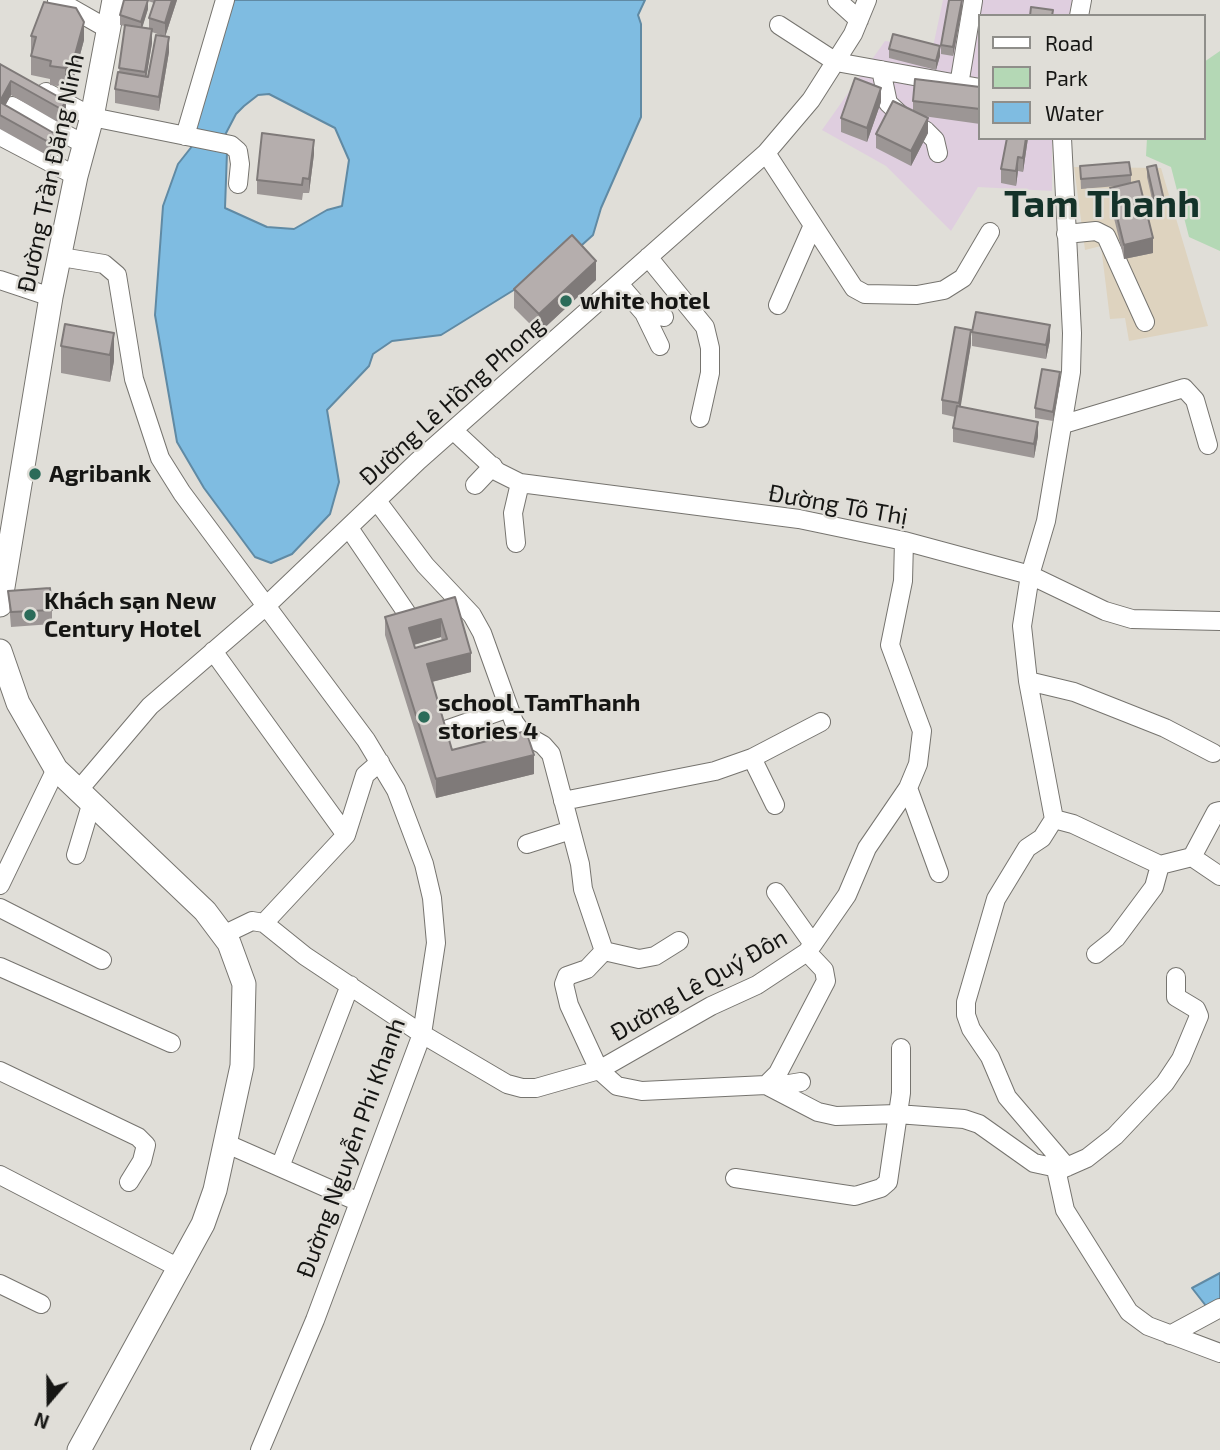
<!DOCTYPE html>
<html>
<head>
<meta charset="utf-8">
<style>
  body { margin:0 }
  #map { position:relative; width:1220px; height:1450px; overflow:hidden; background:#e0ded8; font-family:"Exo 2",sans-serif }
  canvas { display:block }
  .legend { position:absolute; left:978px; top:14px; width:228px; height:126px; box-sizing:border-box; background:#e0ded8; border:2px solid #8f8e8a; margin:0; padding:9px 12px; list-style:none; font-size:21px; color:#161614 }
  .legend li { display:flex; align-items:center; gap:14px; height:35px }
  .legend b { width:35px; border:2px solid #8f8e8a }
  .north { position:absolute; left:14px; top:1366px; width:70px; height:70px; -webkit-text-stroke:5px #e0ded8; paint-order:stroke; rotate:200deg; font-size:19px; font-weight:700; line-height:28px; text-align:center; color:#161614 }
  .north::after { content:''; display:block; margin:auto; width:24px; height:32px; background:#161614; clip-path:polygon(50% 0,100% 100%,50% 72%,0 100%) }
</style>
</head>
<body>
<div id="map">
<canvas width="1220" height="1450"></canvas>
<ul class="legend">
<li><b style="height:9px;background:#fff"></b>Road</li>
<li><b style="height:19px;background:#b4d8b5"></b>Park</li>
<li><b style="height:19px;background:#7fbce1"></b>Water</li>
</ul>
<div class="north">N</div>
</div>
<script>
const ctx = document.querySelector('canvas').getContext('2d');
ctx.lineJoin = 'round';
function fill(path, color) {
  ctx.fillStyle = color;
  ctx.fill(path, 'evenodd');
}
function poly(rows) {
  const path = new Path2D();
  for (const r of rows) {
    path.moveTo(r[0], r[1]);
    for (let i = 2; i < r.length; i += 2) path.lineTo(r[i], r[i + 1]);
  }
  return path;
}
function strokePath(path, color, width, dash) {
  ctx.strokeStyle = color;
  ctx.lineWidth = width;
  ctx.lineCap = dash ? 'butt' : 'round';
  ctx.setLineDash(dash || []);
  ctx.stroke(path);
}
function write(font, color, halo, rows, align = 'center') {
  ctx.font = font + ' "Exo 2",sans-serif';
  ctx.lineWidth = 5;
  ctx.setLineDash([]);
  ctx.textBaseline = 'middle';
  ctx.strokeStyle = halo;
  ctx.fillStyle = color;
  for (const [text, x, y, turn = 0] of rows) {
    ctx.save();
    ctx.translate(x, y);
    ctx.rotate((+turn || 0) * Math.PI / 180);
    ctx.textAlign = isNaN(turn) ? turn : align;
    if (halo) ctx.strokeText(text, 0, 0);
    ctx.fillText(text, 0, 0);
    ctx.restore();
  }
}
fill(poly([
  [1074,167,1161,168,1208,326,1129,341,1125,318,1110,319,1101,246,1085,250]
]), '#ded3bf');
fill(poly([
  [943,0,1072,0,1069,16,980,16,980,138,1052,138,1052,191,978,187,951,231,886,166,822,130,885,41,933,47]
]), '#dfcedf');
fill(poly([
  [1220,51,1220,251,1189,237,1171,167,1146,156,1147,138,1204,138,1204,62]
]), '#b4d8b5');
const water = poly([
  [234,0,645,0,638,15,641,24,641,117,601,208,593,235,572,254,441,335,392,341,373,354,369,366,327,410,339,482,330,514,292,554,271,563,255,557,204,488,177,442,155,315,163,206,178,164,193,145,227,152,225,208,267,227,294,229,327,210,342,206,349,160,335,128,269,94,258,95,244,106,236,114,225,135,190,131,234,0],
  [1220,1273,1220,1305,1210,1311,1192,1288,1220,1273]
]);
fill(water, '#7fbce1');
strokePath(water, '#608aa4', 2);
const minor = poly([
  [57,0,108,29],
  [837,0,859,20],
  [1079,16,1082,0],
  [779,25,836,62,980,88],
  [881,70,888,103,902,116,926,131,935,140,938,153],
  [959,85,973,1],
  [46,92,92,117,231,145,238,151,240,164,238,184],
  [12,106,84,144],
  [0,136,76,176],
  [185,136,225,0],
  [1062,138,1072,333,1071,372,1046,521,1030,575,1022,626,1028,681,1054,819,1042,838,1027,848,996,899,966,1002,966,1015,971,1029,990,1057,1007,1097,1067,1167],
  [766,153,854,288,865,294,917,295,944,290,963,278,990,232],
  [1066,234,1096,231,1106,236,1145,322],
  [61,257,104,264,117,275,134,379,160,458,182,493,366,740,396,790,424,864,432,898,436,943,422,1034,315,1320,260,1450],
  [648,257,705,327,710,348,710,373,700,418],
  [0,280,51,297],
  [619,284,644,313,664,317],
  [778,305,813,225],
  [644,313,660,346],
  [1064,424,1184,388,1195,400,1208,445],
  [454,431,498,472,520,483,799,519,904,541,1030,575,1105,611,1132,619,1220,621],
  [475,485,493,466],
  [377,501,425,565,472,615,482,633,514,722,522,733,543,745,551,754,580,864,583,889,604,951,587,969,567,976,564,984,569,1005,599,1070,617,1086,642,1091,766,1085,818,1112,836,1116,897,1114,964,1119,979,1124,1034,1163,1062,1169,1087,1158,1115,1136,1165,1083,1181,1059,1199,1016,1196,1009,1176,997,1176,977],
  [349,528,406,612],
  [516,543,513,513,520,483],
  [213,651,346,835],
  [1028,681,1074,692,1165,728,1213,753],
  [437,733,509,708],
  [752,758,775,805],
  [908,788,939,873],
  [77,792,150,706,266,606,418,461,766,153,811,100,853,34,867,0],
  [563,801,715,771,752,758,821,722],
  [1054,819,1073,824,1160,865,1192,857,1220,876],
  [527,844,571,830],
  [76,855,91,805],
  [1192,857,1216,812,1220,811],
  [0,885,56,769],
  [776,892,813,944],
  [0,908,102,960],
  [264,923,346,835,365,775,380,762],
  [223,935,252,921,264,923,305,956,422,1034,507,1084,522,1088,536,1088,599,1070,711,1006,757,985,807,952,813,944,847,895,867,848,908,788,918,764,922,731,890,645,903,581,904,541],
  [604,951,639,959,655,956,679,941],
  [1096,954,1116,938,1154,887,1160,865],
  [0,967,171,1043],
  [0,1071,138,1137,146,1145,142,1161,129,1182],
  [766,1085,778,1073,826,981,824,970,807,952],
  [771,1087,801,1082],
  [225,1143,359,1202],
  [280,1167,350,985],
  [1056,1169,1065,1210,1129,1312,1148,1326,1220,1353],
  [0,1175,181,1269],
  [735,1178,855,1196,881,1188,888,1182,901,1093,901,1048],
  [0,1284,41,1304],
  [1170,1335,1220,1308]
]);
const major = poly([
  [0,605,51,297,76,176,92,117,114,0],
  [0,651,18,703,56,769,205,911,229,943,244,984,242,1066,215,1190,203,1224,79,1450]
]);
strokePath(minor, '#76746f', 20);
strokePath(major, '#76746f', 25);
strokePath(minor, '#fff', 18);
strokePath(major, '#fff', 23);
fill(poly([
  [124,0,177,0,165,37,169,52,159,111,115,103,115,89,119,72,125,26,120,25,120,15],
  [148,1,154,3,149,18,149,28,142,27,148,9],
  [152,32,163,36,148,77,146,77,152,43],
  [962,10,953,56,941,54,941,45],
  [31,36,84,40,73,81,65,87,50,85,50,79,31,75],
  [889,49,940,56,936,70,889,58],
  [0,64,66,101,66,116,61,124,11,95,5,106,57,149,52,158,0,129],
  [980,87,980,124,923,116,928,133,911,166,876,148,876,134,913,111,913,101],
  [881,102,867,142,841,132,841,118],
  [1028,138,1023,172,1018,171,1016,186,1001,183,1001,169],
  [314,154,309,193,303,193,302,200,257,194,257,180],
  [1080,166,1131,175,1131,183,1153,253,1124,259,1110,202,1110,188,1117,186,1081,189],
  [1147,167,1163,206,1154,208,1147,177],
  [596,280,539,333,514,308,514,289],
  [972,332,1050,340,1046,359,972,346],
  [114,333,114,361,110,382,61,373,61,346],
  [971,344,960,406,1038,436,1034,458,953,442,953,428,955,417,942,414,942,400],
  [1060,382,1053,421,1035,418,1035,408],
  [8,591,52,610,52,624,11,627],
  [455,597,471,672,432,682,452,750,534,774,436,798,385,635,385,617],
  [441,637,442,641,415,648,414,645]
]), '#9c9695');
fill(poly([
  [148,0,148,9,141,32,141,22],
  [172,0,177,0,165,37,165,23],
  [962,0,962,10,953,56,953,47],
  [84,22,84,40,73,81,65,87,65,68],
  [152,29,152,43,145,86,145,72],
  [169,37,169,52,159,111,159,97],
  [940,46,940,56,936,70,936,61],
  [11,81,11,95,0,115,0,101],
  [881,88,881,102,867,142,867,128],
  [66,101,66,116,61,124,61,109],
  [928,118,928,133,911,166,911,151],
  [57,135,57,149,52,158,52,144],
  [1026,138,1028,138,1023,172,1023,158],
  [314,140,314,154,309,193,309,179],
  [1018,157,1018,171,1016,186,1016,171],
  [1163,196,1163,206,1154,208,1154,198],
  [1153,238,1153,253,1124,259,1124,245],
  [596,261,596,280,539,333,539,314],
  [1050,325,1050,340,1046,359,1046,345],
  [971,330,971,344,959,417,959,403],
  [114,333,114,361,110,382,110,355],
  [1060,372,1060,382,1053,421,1053,412],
  [1038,422,1038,436,1034,458,1034,444],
  [441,619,441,637,409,646,409,628],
  [471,653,471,672,427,683,427,664],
  [534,755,534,774,436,798,436,779]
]), '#7f7a79');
const building = poly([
  [124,0,148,0,141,22,120,15,124,0],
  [155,0,172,0,165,23,149,18,155,0],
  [949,0,962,0,953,47,941,45,949,0],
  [44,2,76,8,84,22,73,62,65,68,50,66,51,61,31,56,36,37,31,36,44,2],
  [1031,7,1053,10,1052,16,1030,16,1031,7],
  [125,25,152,29,145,72,119,68,125,25],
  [893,34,940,46,936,61,889,49,893,34],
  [156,35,169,37,159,97,115,89,118,72,148,77,156,35],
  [0,64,66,101,61,109,11,81,0,101,0,64],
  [855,78,881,88,867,128,841,118,855,78],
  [915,79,980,87,980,109,913,101,915,79],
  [893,101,928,118,911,151,876,134,893,101],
  [0,102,57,135,52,144,0,115,0,102],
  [262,133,314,140,309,179,303,178,302,185,257,180,262,133],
  [1007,138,1026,138,1023,158,1018,157,1016,171,1001,169,1007,138],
  [1129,162,1131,175,1081,179,1080,166,1129,162],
  [1156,165,1163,196,1154,198,1147,167,1156,165],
  [1139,181,1153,238,1124,245,1110,188,1139,181],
  [572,235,596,261,539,314,514,289,572,235],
  [976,312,1050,325,1046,345,972,332,976,312],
  [65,324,114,333,110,355,61,346,65,324],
  [955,327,971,330,959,403,942,400,955,327],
  [1042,369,1060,372,1053,412,1035,408,1042,369],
  [957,406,1038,422,1034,444,953,428,957,406],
  [50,588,52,610,11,612,8,591,50,588],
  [455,597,471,653,427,664,452,750,526,731,534,755,436,779,385,617,455,597],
  [441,619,447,639,415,648,409,628,441,619]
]);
fill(building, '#b5aead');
strokePath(building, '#7f7a79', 2);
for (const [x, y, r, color] of [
  [566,301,7,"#2b6b59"],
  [35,474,7,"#2b6b59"],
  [30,615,7,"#2b6b59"],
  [424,717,7,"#2b6b59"]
]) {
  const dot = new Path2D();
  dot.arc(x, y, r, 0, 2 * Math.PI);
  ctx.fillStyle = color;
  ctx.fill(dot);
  strokePath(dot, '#e0ded8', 2.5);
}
write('24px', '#161614', '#e0ded8', [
  ["Đường Trần Đăng Ninh",51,173,-78],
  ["Đường Lê Hồng Phong",452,401,-42],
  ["Đường Tô Thị",838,505,10],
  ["Đường Lê Quý Đôn",699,985,-30],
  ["Đường Nguyễn Phi Khanh",351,1148,-70]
]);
write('bold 24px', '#161614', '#e0ded8', [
  ["white hotel",580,301],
  ["Agribank",49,474],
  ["Khách sạn New",44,601],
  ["Century Hotel",44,629],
  ["school_TamThanh",438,703],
  ["stories 4",438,731]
], 'left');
write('bold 38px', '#143229', '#e0ded8', [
  ["Tam Thanh",1102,204]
]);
</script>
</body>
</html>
